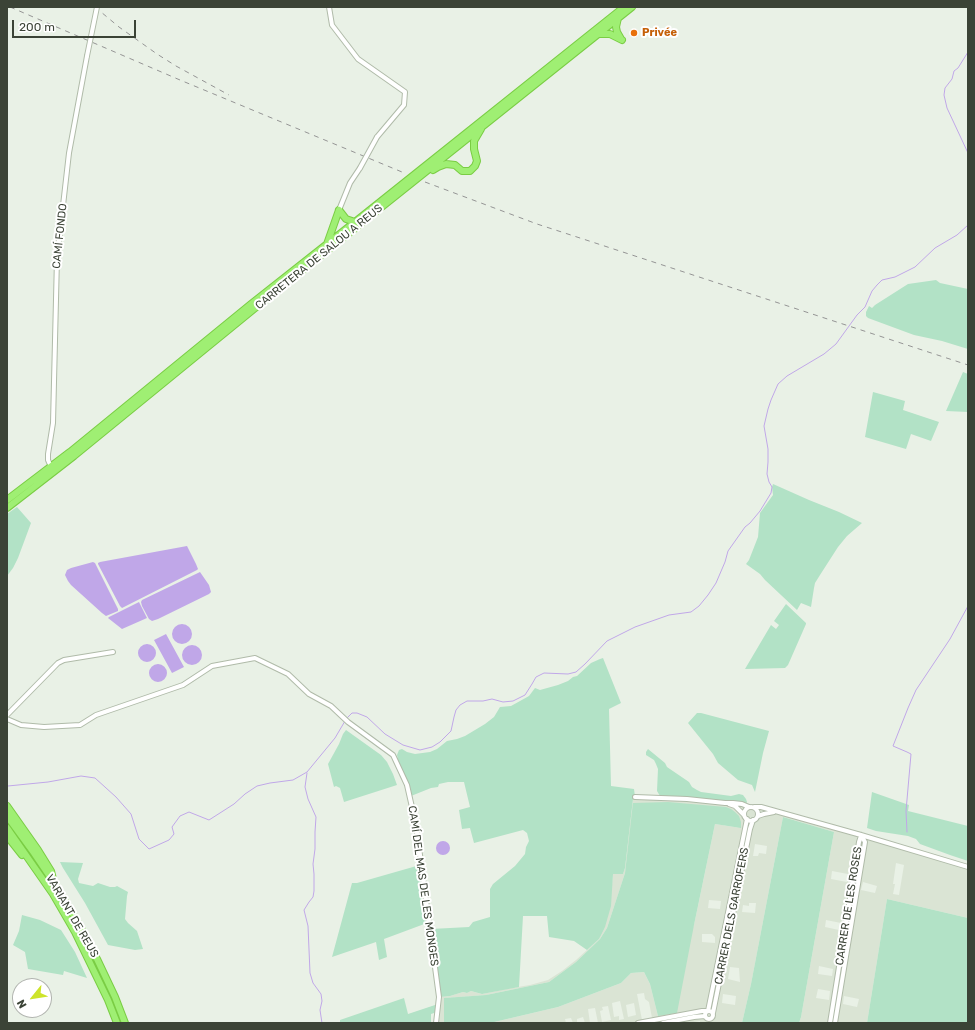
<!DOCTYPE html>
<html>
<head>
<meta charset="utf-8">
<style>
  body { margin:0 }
  #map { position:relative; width:975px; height:1030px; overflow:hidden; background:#e9f1e6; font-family:Rubik,sans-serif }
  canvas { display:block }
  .frame { position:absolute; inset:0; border:8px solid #3b4336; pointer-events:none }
  .north { position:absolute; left:12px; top:978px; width:40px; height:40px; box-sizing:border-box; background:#fff; border:1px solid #b1b4af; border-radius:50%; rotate:240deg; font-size:11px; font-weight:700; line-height:16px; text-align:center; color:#3b4336 }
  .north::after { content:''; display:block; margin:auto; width:14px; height:18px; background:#cde42a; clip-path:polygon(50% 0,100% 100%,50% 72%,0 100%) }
  .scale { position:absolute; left:12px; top:20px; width:124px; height:18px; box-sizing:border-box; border:2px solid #3b4336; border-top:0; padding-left:5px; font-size:12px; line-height:14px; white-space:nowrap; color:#3b4336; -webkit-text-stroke:3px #fff; paint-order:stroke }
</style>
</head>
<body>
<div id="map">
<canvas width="975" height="1030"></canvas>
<div class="frame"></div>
<div class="north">N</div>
<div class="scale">200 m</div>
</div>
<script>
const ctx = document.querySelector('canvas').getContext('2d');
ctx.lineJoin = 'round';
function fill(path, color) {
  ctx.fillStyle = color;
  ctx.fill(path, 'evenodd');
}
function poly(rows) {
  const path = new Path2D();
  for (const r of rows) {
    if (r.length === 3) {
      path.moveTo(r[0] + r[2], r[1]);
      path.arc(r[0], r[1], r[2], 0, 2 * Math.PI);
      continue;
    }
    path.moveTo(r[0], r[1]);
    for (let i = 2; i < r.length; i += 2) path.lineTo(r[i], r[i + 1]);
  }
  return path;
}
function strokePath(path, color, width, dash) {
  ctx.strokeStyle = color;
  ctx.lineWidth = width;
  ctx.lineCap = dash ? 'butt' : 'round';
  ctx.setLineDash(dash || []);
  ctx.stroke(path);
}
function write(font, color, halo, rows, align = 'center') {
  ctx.font = font + ' Rubik,sans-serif';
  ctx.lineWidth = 4;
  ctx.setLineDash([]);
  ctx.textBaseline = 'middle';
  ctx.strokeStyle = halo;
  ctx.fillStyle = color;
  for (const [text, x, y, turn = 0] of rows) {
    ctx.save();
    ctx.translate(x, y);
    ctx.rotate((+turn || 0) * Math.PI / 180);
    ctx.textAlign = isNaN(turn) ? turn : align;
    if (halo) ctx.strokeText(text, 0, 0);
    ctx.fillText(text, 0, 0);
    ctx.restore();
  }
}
fill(poly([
  [635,797,725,803,749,807,761,807,968,867,968,918,887,899,867,1023,799,1023,801,1017,834,832,783,817,751,984,742,1023,700,1023,700,1021,687,1023,598,1023,595,1008,588,1009,590,1023,585,1023,583,1017,577,1019,577,1023,573,1023,571,1018,565,1019,566,1023,551,1023,551,1022,544,1023,490,1023,558,1007,621,983,631,973,644,972,650,984,658,1016,694,925,715,824,741,828,634,803,625,873,607,928,600,939,576,962,549,982,486,995,445,998,444,1023,436,1023,439,997,450,996,463,992,467,993,471,991,482,994,506,989,530,985,548,980,562,971,576,960,599,939,612,884,613,873,623,874,625,868,633,799],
  [755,844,767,846,766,854,759,853,758,856,753,856],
  [896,863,904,865,899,895,893,894,895,884,893,884],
  [832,871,848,874,847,882,831,879],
  [863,882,877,886,875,893,861,890],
  [709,900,721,901,720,909,708,908],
  [749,903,756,903,755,913,742,912,743,905,749,906],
  [826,920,841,923,839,930,825,927],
  [702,934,712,934,715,937,715,943,702,942],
  [819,966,833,969,832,976,818,974],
  [730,967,739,968,740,982,728,979],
  [818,989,830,991,829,1000,816,998],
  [644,993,645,999,649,1002,652,1018,642,1020,637,994],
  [723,994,736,996,735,1005,722,1003],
  [844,996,859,999,857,1007,843,1004],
  [620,1001,624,1019,619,1020,619,1016,614,1017,612,1003],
  [634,1003,636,1015,628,1017,626,1005],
  [608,1006,611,1020,602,1022,600,1011,603,1010,602,1007]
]), '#dae4d4');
fill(poly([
  [936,280,940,283,968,289,968,349,942,341,914,335,868,318,866,316,866,312,869,306,872,308,875,305,908,284],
  [963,372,968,374,968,412,946,411],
  [873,392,905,401,903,410,939,422,931,441,911,434,906,449,865,437],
  [773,484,809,500,839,512,862,523,847,536,838,547,820,575,815,583,814,588,811,607,801,603,797,610,765,580,760,574,746,564,749,560,758,537,760,513,773,495,772,487],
  [17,507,31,523,18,558,13,568,7,576,7,514],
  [786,604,806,623,806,624,788,665,785,668,745,669,771,625,776,629,779,625,774,621],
  [603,658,621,703,609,709,611,786,634,789,635,797,633,799,625,868,623,874,613,874,611,906,605,927,599,939,587,950,574,941,549,937,547,916,523,916,519,987,482,994,471,991,467,993,463,992,450,996,440,997,440,988,436,965,431,929,469,927,473,922,490,917,490,889,493,884,515,866,525,854,526,847,529,841,527,833,523,830,474,843,470,828,462,829,459,810,470,807,464,782,448,782,439,784,438,787,431,788,411,796,398,760,397,755,399,750,402,749,407,752,415,754,430,752,437,749,447,741,457,739,465,736,485,724,494,717,500,707,511,706,529,696,535,688,540,690,558,685,568,681,573,677,577,676,591,663,600,659],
  [697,713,701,713,769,731,763,753,755,792,752,785,738,780,718,763,713,754,688,723],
  [346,730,381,755,387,762,393,774,397,785,344,802,340,788,336,786,334,787,328,764,339,744,343,734],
  [648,749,665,763,667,767,689,782,692,787,697,790,701,792,731,796,739,794,743,795,746,799,747,802,746,804,660,796,657,791,658,769,656,764,654,760,646,755,646,752],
  [872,792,909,805,908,811,968,826,968,861,950,855,920,844,916,839,908,836,876,831,867,828],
  [668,802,726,807,731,809,735,812,739,816,741,822,741,828,715,824,694,925,677,1013,658,1016,650,984,644,972,631,973,621,983,558,1007,490,1023,444,1023,444,998,486,995,549,982,576,962,600,939,607,928,625,873,633,803],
  [783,817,834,832,801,1017,799,1023,742,1023,751,984],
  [60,862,83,863,78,879,79,883,93,886,98,883,110,887,115,887,117,886,128,892,127,896,125,919,128,923,137,931,143,949,135,950,108,945,85,903,63,868],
  [420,865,427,923,384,939,387,957,379,960,376,942,332,957,352,883,357,883],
  [887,899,968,918,968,1023,867,1023],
  [22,915,40,920,61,930,75,952,87,978,64,971,63,975,28,969,25,952,13,945,19,931],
  [404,998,408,1014,438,1004,437,1012,431,1014,431,1023,340,1023,340,1020]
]), '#b2e2c6');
fill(poly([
  [187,546,196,564,198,569,197,570,122,608,120,606,98,564,98,563,100,562],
  [93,562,95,563,118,609,118,611,106,616,102,613,71,585,68,581,65,575,67,570,71,568],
  [200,572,209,585,211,592,209,594,158,619,152,621,149,619,142,606,141,602,142,600],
  [139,602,147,618,122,629,108,618,109,617],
  [182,634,10],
  [166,634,184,667,172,673,154,640],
  [147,653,9],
  [192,655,10],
  [158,673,9],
  [443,848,7]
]), '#c0a7e8');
strokePath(poly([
  [968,52,958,68,954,71,952,79,945,88,944,95,947,108,968,153],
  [347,718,352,713,357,713,367,717,385,734,403,745,420,750,432,747,440,742,451,731,454,717,456,710,460,705,467,701,483,701,492,699,503,702,513,701,525,695,532,684,536,677,544,673,568,674,576,672,585,664,607,641,635,627,669,615,691,612,699,606,708,595,716,583,725,562,728,551,745,527,750,523,760,511,771,493,772,487,769,482,767,474,768,462,768,449,764,426,768,409,771,400,778,384,787,376,824,354,836,344,857,315,865,307,872,291,877,285,882,280,895,277,915,267,935,248,957,235,968,225],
  [307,773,305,787,308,799,316,817,315,832,315,849,313,864,314,874,314,891,313,897,309,902,304,910,308,926,310,973,313,983,321,994,322,1001,320,1010,322,1023],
  [8,786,48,782,81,776,95,778,116,797,131,814,139,839,149,849,169,840,174,834,172,827,180,816,189,812,209,820,234,804,245,794,257,786,270,783,293,780,307,772,335,738,345,721],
  [907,832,906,811,911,754,907,752,893,746,908,708,916,690,950,639,968,606]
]), '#c0a7e8', 1);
const minor = poly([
  [329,7,332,25,358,59,405,92,404,105,377,137],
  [339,210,350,183,360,168],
  [51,467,48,460,48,454,53,423,57,258,69,153,87,56],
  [7,715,58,663,64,660,113,652],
  [7,719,21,725,44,727,80,725,96,715,183,685,212,666,255,658,288,674,309,694,331,706,348,722,393,755,407,785,416,825,439,997,436,1023],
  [635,797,687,799,725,803,733,803,742,804,749,807],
  [729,804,735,806,744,815],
  [754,807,761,807,861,835,968,867],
  [751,814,7],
  [758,816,764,814,774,812],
  [709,1015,4],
  [708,1011,747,819],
  [713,1013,750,829,753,820],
  [638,1023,702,1011,707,1011],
  [663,1023,694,1017,705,1016],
  [830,1023,859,842,861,836],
  [835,1023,865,842,861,835]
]);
const highway = poly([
  [618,18,616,27,617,32,621,39],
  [598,34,610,34,622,40],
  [433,170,438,167,446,164,455,165,462,171,470,171,475,166,477,161,474,149,474,141,481,129],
  [339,210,346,219,355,222],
  [327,244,339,210],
  [7,500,70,452,251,304,355,222,624,7],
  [7,508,74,456,254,309,632,7],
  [7,806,38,850,51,871,53,879],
  [7,816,34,853,53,881,81,928,97,959,115,997,125,1023],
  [7,828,53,894,75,932,108,1000,117,1023],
  [7,836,22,855]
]);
strokePath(minor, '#b0bba9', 6);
strokePath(highway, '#7acd44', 8);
strokePath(minor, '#fff', 4);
strokePath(highway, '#9fef73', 6);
strokePath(poly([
  [10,7,180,80,402,172],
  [95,7,119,27,157,54,176,66,229,95],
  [425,182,537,224,580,238,968,365]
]), '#949494', 1, [5, 5]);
const minorBridge = poly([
  [87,56,97,7],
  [360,168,377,137]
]);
strokePath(minorBridge, '#b0bba9', 6, []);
strokePath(minorBridge, '#fff', 4);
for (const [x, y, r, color] of [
  [634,33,4,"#e8710a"]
]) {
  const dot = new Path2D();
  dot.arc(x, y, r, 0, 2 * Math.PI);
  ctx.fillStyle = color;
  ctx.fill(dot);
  strokePath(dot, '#fff', 1.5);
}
write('bold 11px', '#c56008', '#fff', [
  ["Privée",642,33]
], 'left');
write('11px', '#3b4336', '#fff', [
  ["CAMÍ FONDO",60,236,-84],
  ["CARRETERA DE SALOU A REUS",319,257,-39],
  ["CAMÍ DEL MAS DE LES MONGES",423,886,82],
  ["CARRER DE LES ROSES",849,906,-81],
  ["VARIANT DE REUS",72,916,60],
  ["CARRER DELS GARROFERS",732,916,-79]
]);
</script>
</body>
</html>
